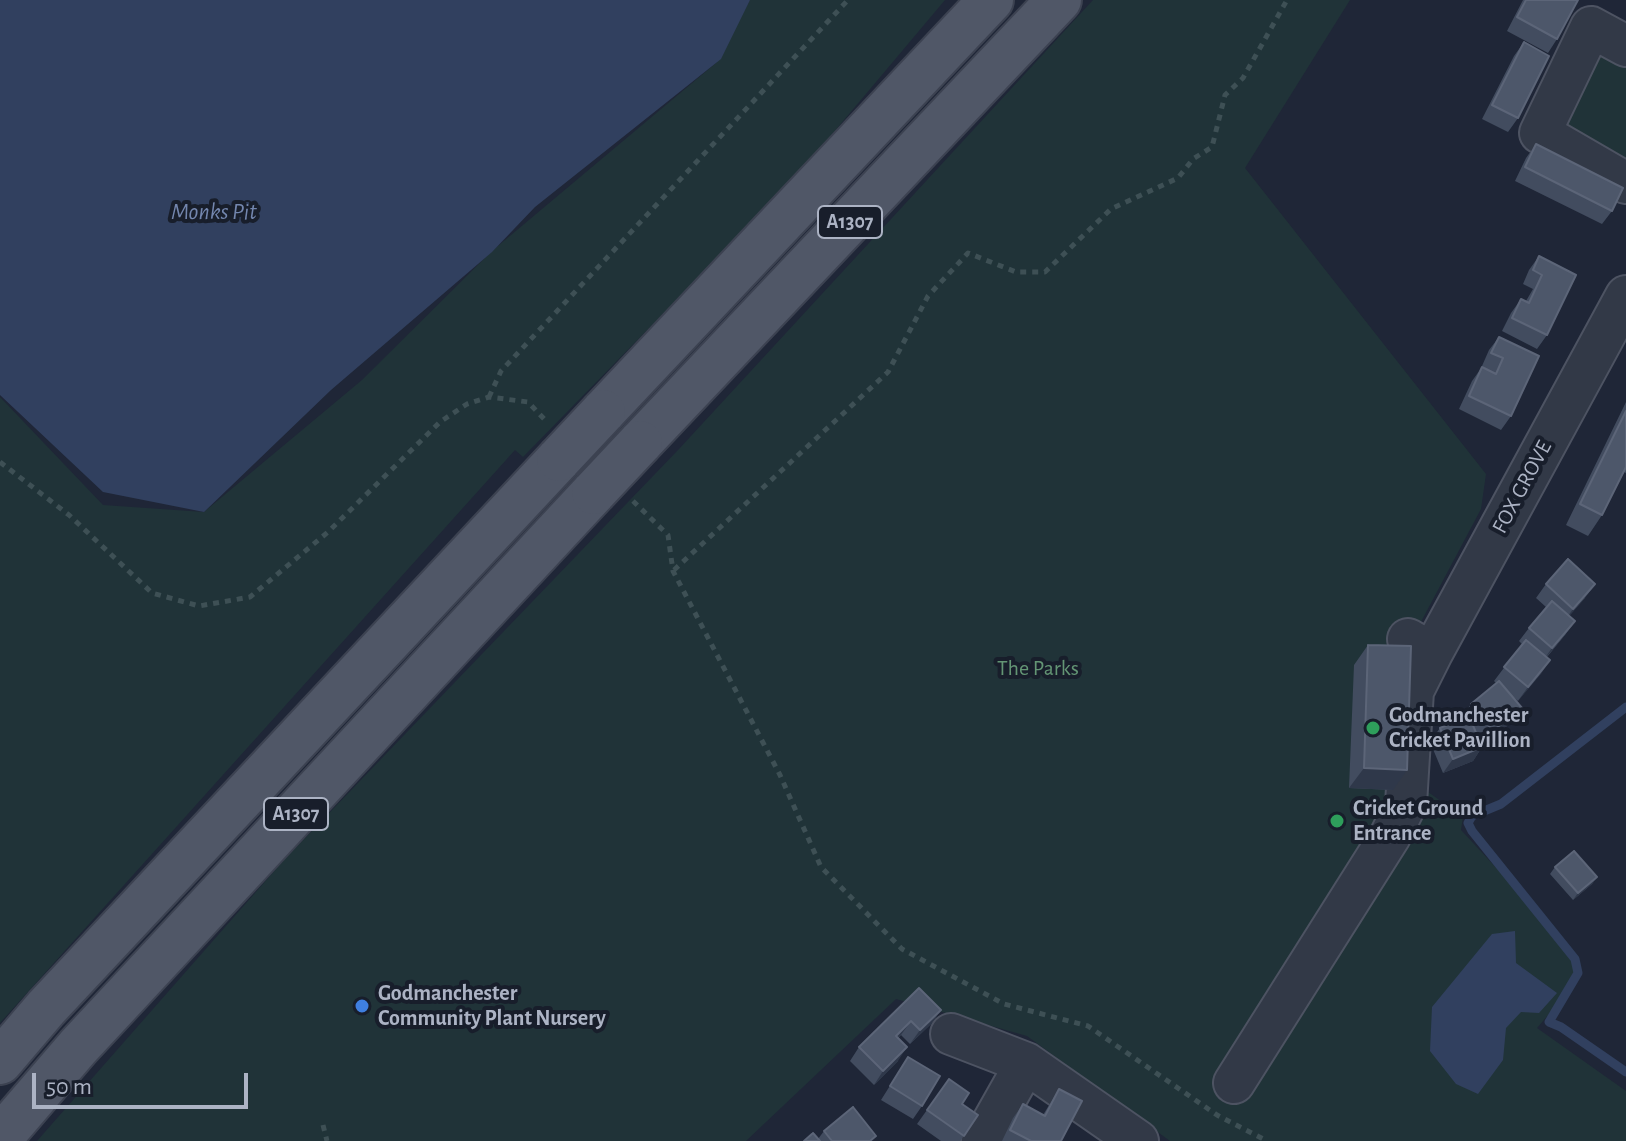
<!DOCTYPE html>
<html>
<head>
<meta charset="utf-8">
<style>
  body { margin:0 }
  #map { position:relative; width:1626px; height:1141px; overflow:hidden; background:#1f2637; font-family:"Alegreya Sans",sans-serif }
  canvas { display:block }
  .scale { position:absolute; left:32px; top:1073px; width:216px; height:36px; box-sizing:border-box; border:4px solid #acb3c4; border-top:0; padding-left:10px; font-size:24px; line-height:28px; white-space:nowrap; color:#acb3c4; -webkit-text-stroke:6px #181e2b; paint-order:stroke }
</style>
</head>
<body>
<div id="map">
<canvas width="1626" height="1141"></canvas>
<div class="scale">50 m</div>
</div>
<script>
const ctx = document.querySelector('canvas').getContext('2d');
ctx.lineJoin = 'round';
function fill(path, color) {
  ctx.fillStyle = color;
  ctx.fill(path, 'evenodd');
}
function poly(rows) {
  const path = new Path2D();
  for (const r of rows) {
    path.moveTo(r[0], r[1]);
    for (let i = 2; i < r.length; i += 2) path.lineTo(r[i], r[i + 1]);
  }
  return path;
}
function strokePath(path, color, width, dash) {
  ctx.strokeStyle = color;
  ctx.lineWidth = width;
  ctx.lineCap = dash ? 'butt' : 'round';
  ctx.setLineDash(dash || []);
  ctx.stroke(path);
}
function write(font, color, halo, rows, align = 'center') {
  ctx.font = font + ' "Alegreya Sans",sans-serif';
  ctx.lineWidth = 8;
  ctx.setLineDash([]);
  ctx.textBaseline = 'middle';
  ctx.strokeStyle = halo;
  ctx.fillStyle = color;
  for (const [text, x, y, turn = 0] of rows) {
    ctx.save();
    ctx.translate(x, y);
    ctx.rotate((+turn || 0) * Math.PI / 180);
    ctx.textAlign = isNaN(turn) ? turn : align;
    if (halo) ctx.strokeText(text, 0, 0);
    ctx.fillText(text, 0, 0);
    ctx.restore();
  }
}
fill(poly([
  [750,0,945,0,791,183,523,457,515,450,0,1023,0,397,103,505,204,512,362,380,492,251,716,63],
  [1093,0,1350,0,1245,168,1486,474,1481,509,1397,667,1424,789,1463,817,1461,830,1579,957,1580,978,1537,1028,1626,1091,1626,1141,1170,1141,1027,1036,896,999,746,1141,37,1141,284,860,679,449],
  [1594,37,1626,53,1626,173,1547,129]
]), '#203338');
fill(poly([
  [0,0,750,0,721,59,535,207,492,252,331,390,204,512,103,492,0,395],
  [1515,931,1516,963,1557,993,1539,1013,1521,1012,1506,1028,1503,1060,1478,1094,1456,1084,1430,1051,1432,1007,1492,934]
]), '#31405f');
strokePath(poly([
  [1626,707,1501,804,1472,816,1468,823,1472,831,1575,959,1578,973,1549,1022,1561,1027,1626,1072]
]), '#31405f', 9);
const minor = poly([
  [1626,46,1591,27,1540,133,1626,183],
  [1408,639,1432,653,1626,296],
  [951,1034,1026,1063,1138,1141],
  [1234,1083,1390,836,1406,804,1413,691,1432,653],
  [982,1141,1026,1063]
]);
const major = poly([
  [603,412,991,0],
  [640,443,1059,0],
  [0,1062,46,1008,559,459],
  [0,1138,78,1047,594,492]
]);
strokePath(minor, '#4d5362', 44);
strokePath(major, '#3c4251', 48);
strokePath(poly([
  [489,397,501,371,848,0],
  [0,462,69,515,152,593,199,606,250,597,328,532,440,422,467,404,489,397,528,402,547,422],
  [633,501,668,535,673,571,780,775,821,867,902,949,1004,1004,1088,1026,1217,1115,1267,1141],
  [674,570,888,372,928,296,968,253,1016,272,1045,272,1111,209,1178,178,1193,159,1212,147,1225,95,1243,78,1287,0],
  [323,1125,327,1141]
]), '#3e5055', 5, [6, 6]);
strokePath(minor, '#323947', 40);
strokePath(major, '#505767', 44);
const majorBridge = poly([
  [559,459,603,412],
  [594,492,640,443]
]);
strokePath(majorBridge, '#3c4251', 48, []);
strokePath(majorBridge, '#505767', 44);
fill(poly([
  [1523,0,1578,0,1557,39,1548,53,1507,31],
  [1524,42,1518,118,1508,132,1482,119,1514,56],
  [1536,144,1612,211,1602,224,1515,181,1526,158],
  [1539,256,1576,275,1547,335,1537,349,1502,331,1511,313,1521,299,1526,301,1533,289,1523,284,1529,270],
  [1499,337,1511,416,1501,430,1459,409,1472,381,1482,367,1493,373,1482,366,1489,350],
  [1626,402,1626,473,1624,472,1602,515,1588,536,1566,525],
  [1546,584,1585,598,1569,616,1575,621,1565,635,1547,657,1550,660,1518,701,1512,696,1512,722,1483,745,1480,741,1482,747,1473,761,1443,773,1430,742,1440,728,1462,719,1461,718,1471,704,1496,683,1494,681,1522,644,1519,641,1529,628,1546,607,1536,598],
  [1368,645,1393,790,1349,788,1354,665],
  [1555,867,1597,877,1592,884,1573,900,1550,874],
  [919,988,941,1010,931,1024,910,1044,901,1035,898,1038,898,1061,874,1085,850,1061,859,1047],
  [908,1057,922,1106,913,1119,881,1100],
  [949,1079,962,1104,978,1115,960,1141,941,1141,917,1124],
  [1059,1089,1061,1141,1002,1141,1013,1118,1023,1104,1043,1115],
  [824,1131,873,1141,804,1141,818,1139]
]), '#424c5f');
fill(poly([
  [1595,584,1585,598,1563,623,1573,609],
  [1575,621,1565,635,1542,662,1552,648],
  [1550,660,1541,674,1518,701,1528,687],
  [1522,708,1512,722,1483,745,1493,731],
  [1482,747,1473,761,1443,773,1453,759],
  [1364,768,1407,770,1393,790,1349,788],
  [1597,877,1592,884,1573,900,1578,893],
  [941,1010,931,1024,910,1044,920,1030],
  [911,1021,901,1035,886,1050,896,1036],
  [907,1047,898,1061,874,1085,883,1071]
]), '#2f384a');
const building = poly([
  [1526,0,1578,0,1557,39,1517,17,1526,0],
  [1524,42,1549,56,1518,118,1492,105,1524,42],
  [1536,144,1623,188,1612,211,1525,167,1536,144],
  [1539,256,1576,275,1547,335,1512,318,1521,299,1529,303,1542,275,1533,270,1539,256],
  [1499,337,1539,356,1511,416,1469,396,1482,367,1496,374,1503,358,1491,353,1499,337],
  [1626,411,1626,467,1602,515,1580,504,1626,411],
  [1568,559,1595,584,1573,609,1546,584,1568,559],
  [1552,601,1575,621,1552,648,1529,628,1552,601],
  [1526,640,1550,660,1528,687,1504,667,1526,640],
  [1368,645,1411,646,1407,770,1364,768,1368,645],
  [1499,681,1522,708,1493,731,1471,704,1499,681],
  [1469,716,1482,747,1453,759,1440,728,1469,716],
  [1574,851,1597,877,1578,893,1555,867,1574,851],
  [919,988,941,1010,920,1030,911,1021,896,1036,907,1047,883,1071,859,1047,919,988],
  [908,1057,940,1076,922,1106,890,1086,908,1057],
  [949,1079,969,1093,962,1104,978,1115,964,1136,927,1110,949,1079],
  [1059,1089,1082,1101,1061,1141,1031,1141,1010,1130,1023,1104,1045,1116,1059,1089],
  [853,1107,876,1136,870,1141,832,1141,824,1131,853,1107],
  [813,1133,820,1141,804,1141,813,1133]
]);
fill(building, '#4d576a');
strokePath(building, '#5c6578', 2);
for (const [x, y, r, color] of [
  [1373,728,8,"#2e9e5b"],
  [1337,821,8,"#2e9e5b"],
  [362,1006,8,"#3f7fe0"]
]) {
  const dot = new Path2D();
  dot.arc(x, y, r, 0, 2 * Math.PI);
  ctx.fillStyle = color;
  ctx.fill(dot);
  strokePath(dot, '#181e2b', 3);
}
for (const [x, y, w] of [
  [850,222,64],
  [296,814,64]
]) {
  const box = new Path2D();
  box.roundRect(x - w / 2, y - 16, w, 32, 6);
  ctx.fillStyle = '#181e2b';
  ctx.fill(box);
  strokePath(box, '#acb3c4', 2);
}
write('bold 20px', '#acb3c4', null, [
  ["A1307",850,222],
  ["A1307",296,814]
]);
write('22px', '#acb3c4', '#181e2b', [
  ["FOX GROVE",1522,487,-62]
]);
write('22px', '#639574', '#181e2b', [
  ["The Parks",1038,668]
]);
write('bold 22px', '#acb3c4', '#181e2b', [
  ["Godmanchester",1389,715],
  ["Cricket Pavillion",1389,740],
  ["Cricket Ground",1353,808],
  ["Entrance",1353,833],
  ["Godmanchester",378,993],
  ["Community Plant Nursery",378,1018]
], 'left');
write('italic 24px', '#7386ae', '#181e2b', [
  ["Monks Pit",214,212]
]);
</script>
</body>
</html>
